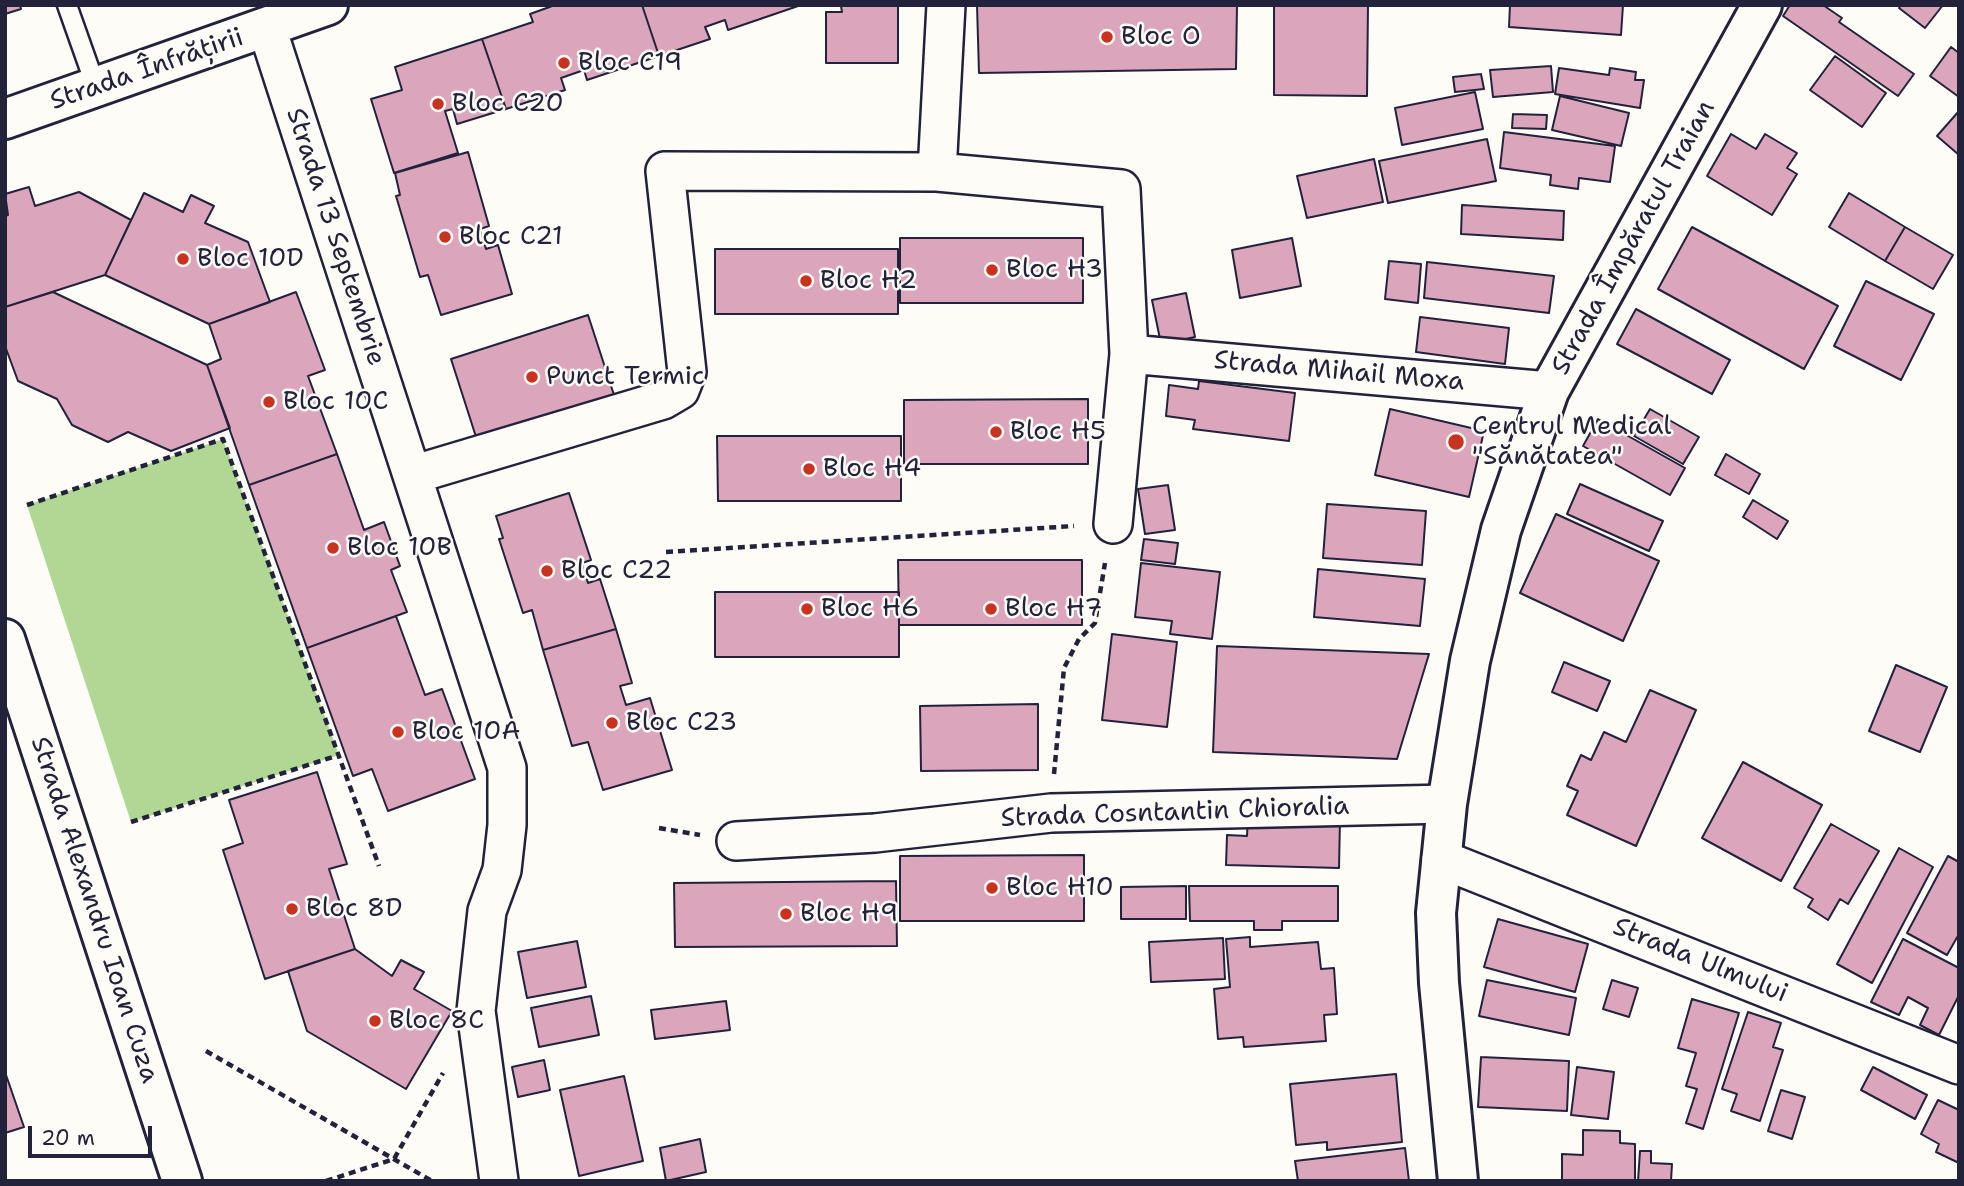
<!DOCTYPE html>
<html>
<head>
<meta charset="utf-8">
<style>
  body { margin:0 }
  #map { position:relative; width:1964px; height:1186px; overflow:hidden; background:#fdfcf7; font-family:"Shantell Sans",sans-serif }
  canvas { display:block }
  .frame { position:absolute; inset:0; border:7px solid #22223b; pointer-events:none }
  .scale { position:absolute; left:28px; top:1126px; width:124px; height:32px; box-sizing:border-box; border:4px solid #22223b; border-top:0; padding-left:9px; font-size:21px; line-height:24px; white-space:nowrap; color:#22223b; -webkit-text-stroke:5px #fdfcf7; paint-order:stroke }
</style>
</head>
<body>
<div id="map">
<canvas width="1964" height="1186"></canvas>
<div class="frame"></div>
<div class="scale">20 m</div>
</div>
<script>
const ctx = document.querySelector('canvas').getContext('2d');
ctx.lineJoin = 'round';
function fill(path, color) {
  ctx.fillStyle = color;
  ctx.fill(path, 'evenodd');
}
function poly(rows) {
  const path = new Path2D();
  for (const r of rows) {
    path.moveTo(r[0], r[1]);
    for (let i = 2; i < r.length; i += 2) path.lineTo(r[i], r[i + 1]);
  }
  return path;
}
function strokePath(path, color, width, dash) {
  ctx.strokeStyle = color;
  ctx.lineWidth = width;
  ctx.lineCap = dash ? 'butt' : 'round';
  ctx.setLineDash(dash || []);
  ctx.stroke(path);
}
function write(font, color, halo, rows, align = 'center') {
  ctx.font = font + ' "Shantell Sans",sans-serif';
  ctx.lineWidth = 5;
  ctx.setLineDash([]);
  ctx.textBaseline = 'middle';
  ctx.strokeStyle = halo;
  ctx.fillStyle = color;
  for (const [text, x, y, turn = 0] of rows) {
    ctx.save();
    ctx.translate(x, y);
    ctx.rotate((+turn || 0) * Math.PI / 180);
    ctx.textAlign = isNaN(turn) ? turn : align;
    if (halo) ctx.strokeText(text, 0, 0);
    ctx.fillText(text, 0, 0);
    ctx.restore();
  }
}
fill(poly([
  [223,439,339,755,131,822,27,505]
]), '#b0d894');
const building = poly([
  [5,5,20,5,21,9,5,14,5,5],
  [555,5,642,5,659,56,587,80,584,70,561,78,565,90,506,109,482,39,533,22,530,14,555,5],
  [642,5,801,5,728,30,725,20,705,27,710,39,659,56,642,5],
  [801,5,898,5,898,63,826,63,826,12,842,12,841,6,801,5],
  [977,5,1237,5,1236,69,979,73,977,5],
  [1274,5,1368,5,1367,96,1274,95,1274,5],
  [1510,5,1623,5,1621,35,1509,27,1510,5],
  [1790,5,1823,5,1842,18,1839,22,1914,74,1898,96,1783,16,1790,5],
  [1901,5,1943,5,1925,28,1899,8,1901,5],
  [482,39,506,109,457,124,453,109,445,111,458,153,394,173,371,99,402,90,395,67,482,39],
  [1951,47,1959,53,1959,97,1930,76,1951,47],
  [1835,56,1886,93,1862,127,1810,90,1835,56],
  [1551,66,1553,92,1493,97,1490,70,1551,66],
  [1559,68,1609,75,1610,68,1636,72,1635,80,1644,80,1640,108,1555,94,1559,68],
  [1481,74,1484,89,1455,92,1453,77,1481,74],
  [1475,92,1483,129,1402,145,1395,108,1475,92],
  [1560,96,1629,113,1621,146,1552,130,1560,96],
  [1959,111,1959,155,1937,136,1959,111],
  [1513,114,1547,115,1546,129,1512,128,1513,114],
  [1504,132,1615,146,1610,182,1579,178,1578,189,1550,185,1551,175,1500,168,1504,132],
  [1731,134,1756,149,1765,134,1797,153,1787,168,1797,174,1772,215,1707,176,1731,134],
  [1487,139,1496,181,1388,203,1379,161,1487,139],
  [468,152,489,226,480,229,486,249,498,245,512,294,441,315,428,275,420,277,396,196,400,195,395,173,468,152],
  [1374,159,1383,202,1307,218,1297,176,1374,159],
  [29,187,35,206,79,192,131,220,105,275,5,307,5,216,8,215,5,194,29,187],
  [144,193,183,212,191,195,214,206,205,223,248,242,270,302,209,324,105,275,144,193],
  [1849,193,1905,227,1885,261,1829,227,1849,193],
  [1462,205,1564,211,1563,240,1461,234,1462,205],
  [1692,227,1838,306,1804,369,1658,289,1692,227],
  [1905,227,1953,255,1933,289,1885,261,1905,227],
  [900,238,1083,238,1083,303,900,303,900,238],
  [1292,238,1301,286,1240,298,1232,250,1292,238],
  [715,249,898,249,898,314,715,314,715,249],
  [1389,261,1421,264,1418,303,1385,299,1389,261],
  [1427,262,1554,276,1549,313,1424,298,1427,262],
  [1866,281,1934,314,1901,380,1834,346,1866,281],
  [53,292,207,365,230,428,171,451,128,432,108,442,72,425,57,399,18,381,5,346,5,307,53,292],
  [296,292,325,370,308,376,337,454,249,485,207,365,221,359,209,324,296,292],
  [1186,293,1195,337,1161,344,1152,300,1186,293],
  [1636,309,1730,360,1712,394,1617,344,1636,309],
  [588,315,614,395,477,440,451,359,588,315],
  [1420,317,1509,328,1505,364,1416,352,1420,317],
  [1199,381,1295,393,1289,441,1193,429,1195,420,1166,416,1169,385,1198,389,1199,381],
  [1088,399,1088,464,904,464,904,400,1088,399],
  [1390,409,1484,431,1469,497,1375,475,1390,409],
  [1650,409,1699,437,1683,464,1634,436,1650,409],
  [1598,419,1685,468,1670,495,1583,446,1598,419],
  [717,436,901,436,901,501,718,501,717,436],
  [337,454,364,530,384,522,400,566,391,570,407,612,307,648,249,485,337,454],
  [1726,454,1760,474,1749,494,1715,475,1726,454],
  [1580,484,1663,521,1649,551,1567,514,1580,484],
  [1168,485,1175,530,1145,534,1138,489,1168,485],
  [569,493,591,560,582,563,588,583,600,579,616,629,543,650,532,610,523,613,499,539,503,538,496,516,569,493],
  [1753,500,1788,521,1777,539,1743,517,1753,500],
  [1327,504,1426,511,1422,565,1323,558,1327,504],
  [1556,514,1659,561,1623,641,1520,593,1556,514],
  [1144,539,1178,543,1175,564,1141,560,1144,539],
  [898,560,1082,560,1082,625,899,625,898,560],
  [1141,563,1220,572,1212,639,1170,634,1172,621,1135,617,1141,563],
  [1318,569,1425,579,1420,626,1314,617,1318,569],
  [715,592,899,592,899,657,715,657,715,592],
  [396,616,425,695,442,689,475,779,388,811,372,769,353,776,307,648,396,616],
  [616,629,632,683,620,686,626,705,650,698,672,770,603,790,588,742,572,746,543,650,616,629],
  [1112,634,1177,642,1167,727,1102,720,1112,634],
  [1217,646,1429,654,1397,759,1213,752,1217,646],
  [1564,662,1610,681,1597,711,1552,692,1564,662],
  [1896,665,1947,687,1920,752,1869,731,1896,665],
  [1650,690,1696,710,1636,846,1567,815,1578,791,1567,786,1581,755,1591,760,1604,732,1626,742,1650,690],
  [1038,704,1038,770,921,771,920,706,1038,704],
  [1743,762,1822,805,1781,881,1702,838,1743,762],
  [317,772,347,864,329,869,355,949,265,979,223,850,243,843,229,800,317,772],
  [1248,816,1340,819,1339,868,1226,865,1227,835,1247,836,1248,816],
  [1831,824,1879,851,1848,904,1840,899,1828,920,1808,907,1813,899,1794,888,1831,824],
  [1899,848,1933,867,1872,983,1837,964,1899,848],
  [1084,855,1084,921,900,921,900,856,1084,855],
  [1948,856,1959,862,1959,934,1947,955,1907,933,1948,856],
  [896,881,897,946,675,947,674,883,896,881],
  [1186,886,1186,919,1121,919,1121,887,1186,886],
  [1189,886,1338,886,1338,921,1282,921,1282,930,1254,930,1254,921,1190,921,1189,886],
  [1498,919,1588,944,1575,992,1484,967,1498,919],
  [1250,937,1250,947,1318,942,1321,969,1334,968,1337,1014,1324,1015,1326,1041,1244,1047,1243,1037,1218,1039,1214,989,1230,987,1226,939,1250,937],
  [1223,938,1225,979,1151,982,1149,942,1223,938],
  [1903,939,1959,968,1959,995,1939,1035,1920,1025,1928,1008,1908,997,1899,1015,1871,1002,1903,939],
  [577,941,586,987,527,998,518,952,577,941],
  [355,949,392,976,401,960,424,972,414,989,452,1011,406,1089,307,1031,288,971,355,949],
  [1487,980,1576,998,1569,1035,1479,1016,1487,980],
  [1612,980,1638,988,1629,1017,1603,1009,1612,980],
  [591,996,599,1035,539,1047,531,1008,591,996],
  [1692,999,1739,1013,1703,1129,1686,1123,1697,1089,1686,1086,1696,1053,1678,1048,1692,999],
  [726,1001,730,1030,655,1039,651,1010,726,1001],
  [1748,1012,1781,1023,1773,1047,1783,1050,1760,1121,1731,1111,1737,1094,1722,1089,1748,1012],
  [1481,1057,1569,1061,1567,1111,1478,1107,1481,1057],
  [544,1060,550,1090,518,1097,512,1067,544,1060],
  [1577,1067,1614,1072,1608,1119,1571,1115,1577,1067],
  [1873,1067,1927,1095,1915,1119,1861,1090,1873,1067],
  [5,1072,24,1127,5,1133,5,1072],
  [1396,1074,1402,1142,1327,1150,1327,1142,1296,1145,1290,1084,1396,1074],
  [624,1076,643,1161,579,1176,560,1090,624,1076],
  [1781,1090,1805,1097,1792,1139,1768,1131,1781,1090],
  [1938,1100,1959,1110,1959,1163,1936,1152,1939,1144,1921,1134,1938,1100],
  [1583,1130,1620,1131,1620,1143,1635,1144,1635,1181,1562,1181,1562,1154,1583,1155,1583,1130],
  [700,1139,706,1172,666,1181,660,1148,700,1139],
  [1405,1148,1409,1181,1298,1181,1295,1161,1405,1148],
  [1640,1151,1651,1151,1651,1163,1672,1164,1671,1181,1638,1181,1640,1151]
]);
fill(building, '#dba5bc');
strokePath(building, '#22223b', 2);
const service = poly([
  [67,5,96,87]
]);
const minor = poly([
  [267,28,507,768,507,825,502,870,487,911,476,1011,499,1181],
  [937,172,946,5],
  [1129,354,1549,391],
  [412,475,663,400,680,390,687,372,665,171,937,172,1121,189,1129,354,1113,524],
  [736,841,875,833,1051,813,1447,804],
  [1441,859,1959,1065]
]);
const tertiary = poly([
  [5,119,328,5],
  [1458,1181,1439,983,1436,913,1447,804,1470,661,1501,530,1549,391,1762,5]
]);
const secondary = poly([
  [5,639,182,1181]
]);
strokePath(service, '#22223b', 23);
strokePath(minor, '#22223b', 42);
strokePath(tertiary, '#22223b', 44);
strokePath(secondary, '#22223b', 44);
strokePath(poly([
  [27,505,223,439,379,866],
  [666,552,1074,526],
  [1054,774,1064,668,1079,639,1095,623,1105,563],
  [131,822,339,755],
  [659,828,700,835],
  [206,1051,432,1181],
  [326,1181,394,1159,443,1073]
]), '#22223b', 4.5, [7, 5]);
strokePath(service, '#fdfcf7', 18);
strokePath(minor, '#fdfcf7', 37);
strokePath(tertiary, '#fdfcf7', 38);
strokePath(secondary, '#fdfcf7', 38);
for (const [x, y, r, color] of [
  [1107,37,7,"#c8321e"],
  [564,63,7,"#c8321e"],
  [438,104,7,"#c8321e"],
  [445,237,7,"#c8321e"],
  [183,259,7,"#c8321e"],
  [992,270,7,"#c8321e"],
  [806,281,7,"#c8321e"],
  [532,377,7,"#c8321e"],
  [269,402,7,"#c8321e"],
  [996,432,7,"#c8321e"],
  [1456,442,9,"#c8321e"],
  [809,469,7,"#c8321e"],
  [333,548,7,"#c8321e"],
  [547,571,7,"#c8321e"],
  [807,609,7,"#c8321e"],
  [991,609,7,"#c8321e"],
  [612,723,7,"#c8321e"],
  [398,732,7,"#c8321e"],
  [992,888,7,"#c8321e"],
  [292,909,7,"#c8321e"],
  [786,914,7,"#c8321e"],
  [375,1021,7,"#c8321e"]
]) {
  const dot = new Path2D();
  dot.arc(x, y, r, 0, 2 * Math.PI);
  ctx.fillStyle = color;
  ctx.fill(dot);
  strokePath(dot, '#fdfcf7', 2.5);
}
write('26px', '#22223b', '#fdfcf7', [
  ["Bloc O",1121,37],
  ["Bloc C19",578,63],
  ["Bloc C20",452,104],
  ["Bloc C21",459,237],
  ["Bloc 10D",197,259],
  ["Bloc H3",1006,270],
  ["Bloc H2",820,281],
  ["Punct Termic",546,377],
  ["Bloc 10C",283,402],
  ["Centrul Medical",1472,427],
  ["\"Sănătatea\"",1472,457],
  ["Bloc H5",1010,432],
  ["Bloc H4",823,469],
  ["Bloc 10B",347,548],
  ["Bloc C22",561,571],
  ["Bloc H6",821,609],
  ["Bloc H7",1005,609],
  ["Bloc C23",626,723],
  ["Bloc 10A",412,732],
  ["Bloc H10",1006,888],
  ["Bloc 8D",306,909],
  ["Bloc H9",800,914],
  ["Bloc 8C",389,1021]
], 'left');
write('26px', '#22223b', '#fdfcf7', [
  ["Strada Înfrățirii",147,70,-19],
  ["Strada 13 Septembrie",335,237,72],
  ["Strada Împăratul Traian",1634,238,-61],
  ["Strada Mihail Moxa",1339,372,5],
  ["Strada Cosntantin Chioralia",1175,813,-2],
  ["Strada Alexandru Ioan Cuza",94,910,72],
  ["Strada Ulmului",1700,961,22]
]);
</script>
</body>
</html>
